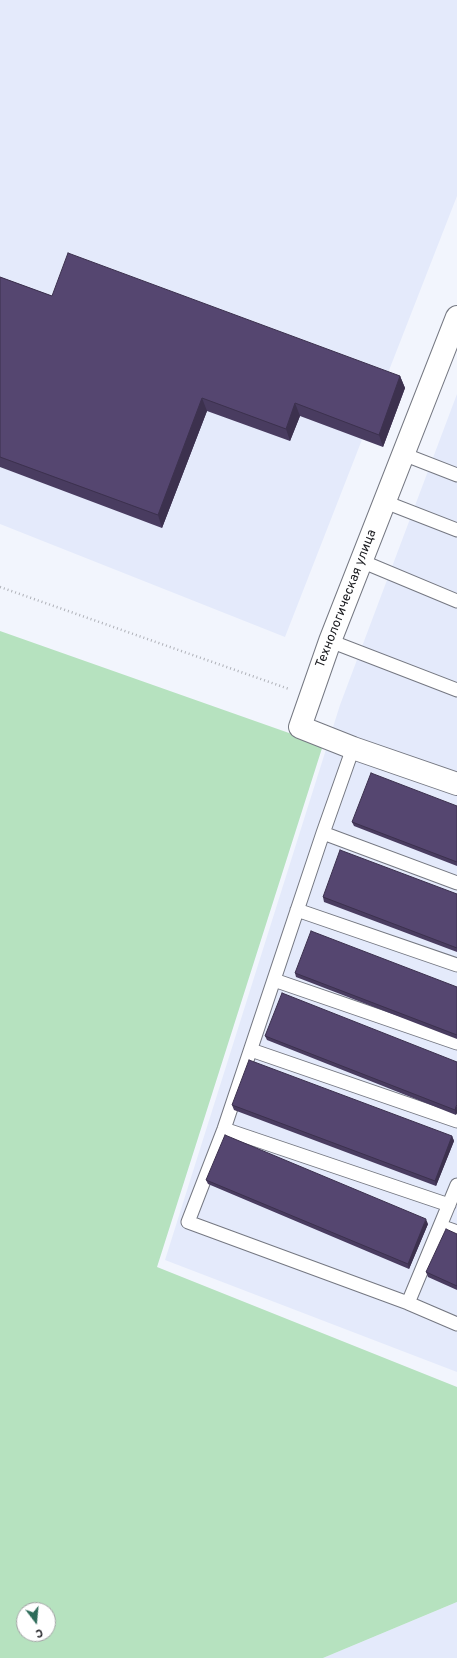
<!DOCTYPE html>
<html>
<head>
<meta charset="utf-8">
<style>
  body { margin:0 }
  #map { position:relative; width:457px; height:1658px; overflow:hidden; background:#f2f5fd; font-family:Overpass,sans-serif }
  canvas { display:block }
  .north { position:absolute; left:16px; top:1602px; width:40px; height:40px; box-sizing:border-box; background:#fff; border:1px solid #a3a3a5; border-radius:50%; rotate:164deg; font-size:11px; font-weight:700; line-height:16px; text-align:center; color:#18191d }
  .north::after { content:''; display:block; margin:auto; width:14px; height:18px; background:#2e6c5a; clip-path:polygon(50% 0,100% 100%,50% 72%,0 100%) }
</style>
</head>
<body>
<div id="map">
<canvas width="457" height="1658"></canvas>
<div class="north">С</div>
</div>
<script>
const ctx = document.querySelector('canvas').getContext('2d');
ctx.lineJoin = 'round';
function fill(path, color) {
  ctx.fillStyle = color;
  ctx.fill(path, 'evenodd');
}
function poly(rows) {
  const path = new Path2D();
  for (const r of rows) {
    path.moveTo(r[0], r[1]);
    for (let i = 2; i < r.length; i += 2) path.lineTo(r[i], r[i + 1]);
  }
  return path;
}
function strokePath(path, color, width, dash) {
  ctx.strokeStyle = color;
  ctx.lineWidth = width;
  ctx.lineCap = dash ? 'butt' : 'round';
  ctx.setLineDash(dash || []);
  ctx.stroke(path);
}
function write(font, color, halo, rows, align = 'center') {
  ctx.font = font + ' Overpass,sans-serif';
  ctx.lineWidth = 4;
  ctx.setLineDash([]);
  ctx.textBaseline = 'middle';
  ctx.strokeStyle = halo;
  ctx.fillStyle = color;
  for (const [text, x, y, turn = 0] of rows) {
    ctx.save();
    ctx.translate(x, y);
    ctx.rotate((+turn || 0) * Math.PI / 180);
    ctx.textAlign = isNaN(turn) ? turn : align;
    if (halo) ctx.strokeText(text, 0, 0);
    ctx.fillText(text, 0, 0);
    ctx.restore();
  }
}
fill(poly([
  [0,0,457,0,457,196,285,637,0,524],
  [457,394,457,1372,165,1260,340,705],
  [457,1602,457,1658,323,1658]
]), '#e4eafb');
fill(poly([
  [0,631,323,745,157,1267,457,1387,457,1602,323,1658,0,1658],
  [24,1610,48,1610,48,1634,24,1634]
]), '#b6e2bf');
const lane = poly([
  [403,454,457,475],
  [385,502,457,530],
  [361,561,457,601],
  [330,641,457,690],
  [353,748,323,833,224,1129,188,1222,408,1303,457,1324],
  [323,833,457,883],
  [297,910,457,965],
  [274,980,457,1043],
  [251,1050,457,1121],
  [224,1129,449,1205],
  [440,1226,457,1232],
  [408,1303,457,1185]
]);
const street = poly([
  [457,317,330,641,300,727,353,748,457,784]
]);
strokePath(lane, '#757882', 15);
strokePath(street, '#757882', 24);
strokePath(poly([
  [0,587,289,689]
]), '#afb1b8', 2.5, [1, 3]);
strokePath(lane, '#fff', 13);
strokePath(street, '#fff', 22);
fill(poly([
  [0,277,52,296,400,376,405,388,383,447,300,416,290,441,207,411,162,528,0,467],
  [457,806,457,866,354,826,352,822],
  [457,894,457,952,324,902,323,897],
  [295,973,457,987,457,1039,296,977],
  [265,1036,457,1062,456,1115,267,1040],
  [232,1105,452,1136,454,1141,436,1186,234,1110],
  [206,1180,428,1224,409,1269,208,1184],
  [457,1234,457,1290,428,1277,426,1272]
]), '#493c60');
fill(poly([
  [400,376,405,388,383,447,379,435],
  [202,398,207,411,162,528,158,515],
  [295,403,300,416,290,441,286,429],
  [457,1104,457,1113,456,1115,455,1110],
  [452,1136,454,1141,436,1186,435,1181],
  [426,1219,428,1224,409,1269,408,1264]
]), '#3c314e');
const building = poly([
  [68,253,400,376,379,435,295,403,286,429,202,398,158,515,0,457,0,277,52,296,68,253],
  [371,773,457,806,457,862,352,822,371,773],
  [340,850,457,894,457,948,323,897,340,850],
  [311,931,457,987,457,1035,295,973,311,931],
  [282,993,457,1062,457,1104,455,1110,265,1036,282,993],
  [249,1060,452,1136,435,1181,232,1105,249,1060],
  [225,1135,426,1219,408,1264,206,1180,225,1135],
  [446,1229,457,1234,457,1286,426,1272,446,1229]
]);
fill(building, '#554670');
strokePath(building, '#3c314e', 1);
write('13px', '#18191d', '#fff', [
  ["Технологическая улица",347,599,-69]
]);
</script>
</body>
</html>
